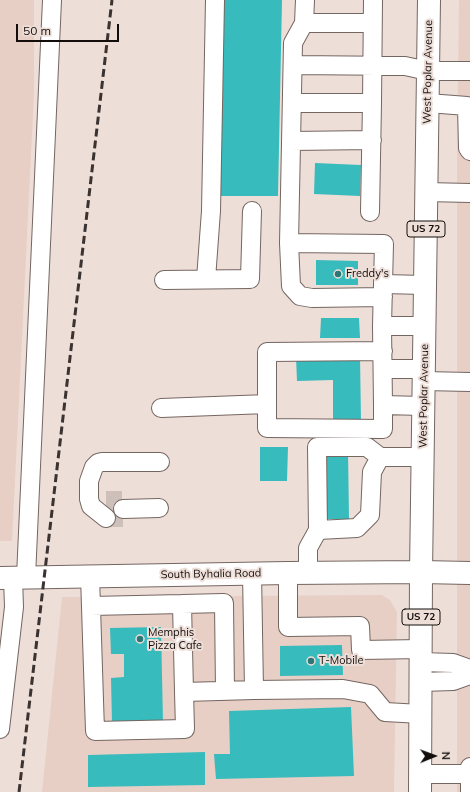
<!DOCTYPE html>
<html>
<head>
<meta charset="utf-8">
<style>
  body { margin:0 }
  #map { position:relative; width:470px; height:792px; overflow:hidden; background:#eeded8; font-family:Mulish,sans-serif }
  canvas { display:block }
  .north { position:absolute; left:414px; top:736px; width:40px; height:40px; -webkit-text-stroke:3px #eeded8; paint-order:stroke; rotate:89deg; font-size:11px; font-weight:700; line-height:16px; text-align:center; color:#130e0c }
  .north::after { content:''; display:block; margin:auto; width:14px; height:18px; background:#130e0c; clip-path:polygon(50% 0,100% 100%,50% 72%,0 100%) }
  .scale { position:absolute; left:16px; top:24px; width:103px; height:18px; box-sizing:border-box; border:2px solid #130e0c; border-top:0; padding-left:5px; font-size:12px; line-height:14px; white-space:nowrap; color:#130e0c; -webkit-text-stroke:3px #eeded8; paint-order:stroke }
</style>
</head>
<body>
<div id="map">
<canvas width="470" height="792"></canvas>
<div class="north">N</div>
<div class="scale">50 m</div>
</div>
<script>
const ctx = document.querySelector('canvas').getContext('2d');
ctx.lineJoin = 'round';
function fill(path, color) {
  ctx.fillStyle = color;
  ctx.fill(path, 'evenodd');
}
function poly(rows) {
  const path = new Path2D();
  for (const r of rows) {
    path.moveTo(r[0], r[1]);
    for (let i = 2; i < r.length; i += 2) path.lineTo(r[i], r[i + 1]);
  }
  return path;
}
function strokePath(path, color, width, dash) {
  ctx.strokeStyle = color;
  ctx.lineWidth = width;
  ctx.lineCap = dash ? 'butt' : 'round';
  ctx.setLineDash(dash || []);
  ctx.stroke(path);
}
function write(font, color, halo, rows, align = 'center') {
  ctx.font = font + ' Mulish,sans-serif';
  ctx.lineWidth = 4;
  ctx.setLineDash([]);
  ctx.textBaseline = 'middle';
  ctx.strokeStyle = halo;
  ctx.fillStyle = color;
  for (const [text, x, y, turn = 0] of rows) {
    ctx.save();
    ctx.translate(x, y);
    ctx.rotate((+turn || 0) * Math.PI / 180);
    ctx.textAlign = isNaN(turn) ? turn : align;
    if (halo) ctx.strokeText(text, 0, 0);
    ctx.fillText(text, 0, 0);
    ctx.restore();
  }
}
fill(poly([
  [0,0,34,0,34,94,12,541,0,541],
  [459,0,470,0,470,792,457,792,457,157],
  [382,595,390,600,397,612,394,792,42,792,62,597]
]), '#e7cfc6');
fill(poly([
  [221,0,282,0,278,196,218,196],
  [315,163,361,165,360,196,314,194],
  [316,260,358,261,358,285,316,285],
  [321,318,359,318,360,338,320,338],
  [360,356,361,422,333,422,333,380,297,381,296,357],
  [260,447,288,447,287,481,260,481],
  [321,450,348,450,349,519,321,519],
  [161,627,163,723,112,724,111,678,124,677,124,654,111,654,110,628],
  [342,645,343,675,280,676,280,646],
  [351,707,354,776,216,779,214,754,230,754,229,711],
  [205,752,205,785,88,787,88,755]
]), '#37bbbc');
strokePath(poly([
  [106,500,122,500],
  [106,518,123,518]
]), '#cdbfb9', 18, [18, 9]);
const minor = poly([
  [305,0,304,23,293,43,289,243,384,244,383,284,425,285],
  [304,23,372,23],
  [293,65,405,66,428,71,470,71],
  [293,103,372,103],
  [428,103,467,106,468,148,470,151],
  [291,141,372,140],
  [426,192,470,193],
  [370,212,372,103,373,0],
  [289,243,291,286,300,296,312,298,383,297],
  [206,279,211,211,215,0],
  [164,280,250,279,252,211],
  [383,284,382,326,383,405,423,406],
  [382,326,425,326],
  [383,369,424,369],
  [424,381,470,382],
  [267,404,267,352,383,351],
  [161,408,267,404,267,428,383,429,383,405],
  [123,509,159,508],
  [106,518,91,506,89,499,89,481,94,467,98,463,102,462,160,462],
  [318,530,317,447,367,447,380,457],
  [288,573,288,627,360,626,361,650,421,649],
  [308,573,308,548,318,530,357,528,370,515,372,472,380,457,423,457],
  [90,576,95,731,185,729,184,692,254,690,252,573],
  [26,577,52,0],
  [91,606,182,604],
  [421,662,453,663,470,669],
  [421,682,453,681,470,675],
  [254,690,343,689,370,694,385,712,421,714],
  [184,692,182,604,224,603,225,691],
  [0,729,14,607,13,578],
  [420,774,470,774],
  [470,792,470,767]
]);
const major = poly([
  [0,578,288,573,421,572,470,573],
  [420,792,421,572,429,0]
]);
strokePath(minor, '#746661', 20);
strokePath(major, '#746661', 24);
strokePath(minor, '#fff', 18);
strokePath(major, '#fff', 22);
strokePath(poly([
  [19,792,112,0]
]), '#3a3331', 3, [8, 4]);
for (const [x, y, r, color] of [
  [338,274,4,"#2e7778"],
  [140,639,4,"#2e7778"],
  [311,661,4,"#2e7778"]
]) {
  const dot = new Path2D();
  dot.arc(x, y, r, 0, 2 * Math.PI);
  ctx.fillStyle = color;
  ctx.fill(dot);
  strokePath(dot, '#eeded8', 1.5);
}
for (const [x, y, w] of [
  [426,229,38],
  [421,617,38]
]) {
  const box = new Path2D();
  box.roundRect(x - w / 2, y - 8, w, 16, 3);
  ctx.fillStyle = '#eeded8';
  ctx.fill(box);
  strokePath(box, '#130e0c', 1);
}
write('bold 10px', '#130e0c', null, [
  ["US 72",426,229],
  ["US 72",421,617]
]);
write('11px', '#130e0c', '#eeded8', [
  ["West Poplar Avenue",428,72,-89],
  ["West Poplar Avenue",424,396,-89],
  ["South Byhalia Road",211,574,-1]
]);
write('11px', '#130e0c', '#eeded8', [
  ["Freddy's",346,274],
  ["Memphis",148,633],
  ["Pizza Cafe",148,646],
  ["T-Mobile",319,661]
], 'left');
</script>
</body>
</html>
